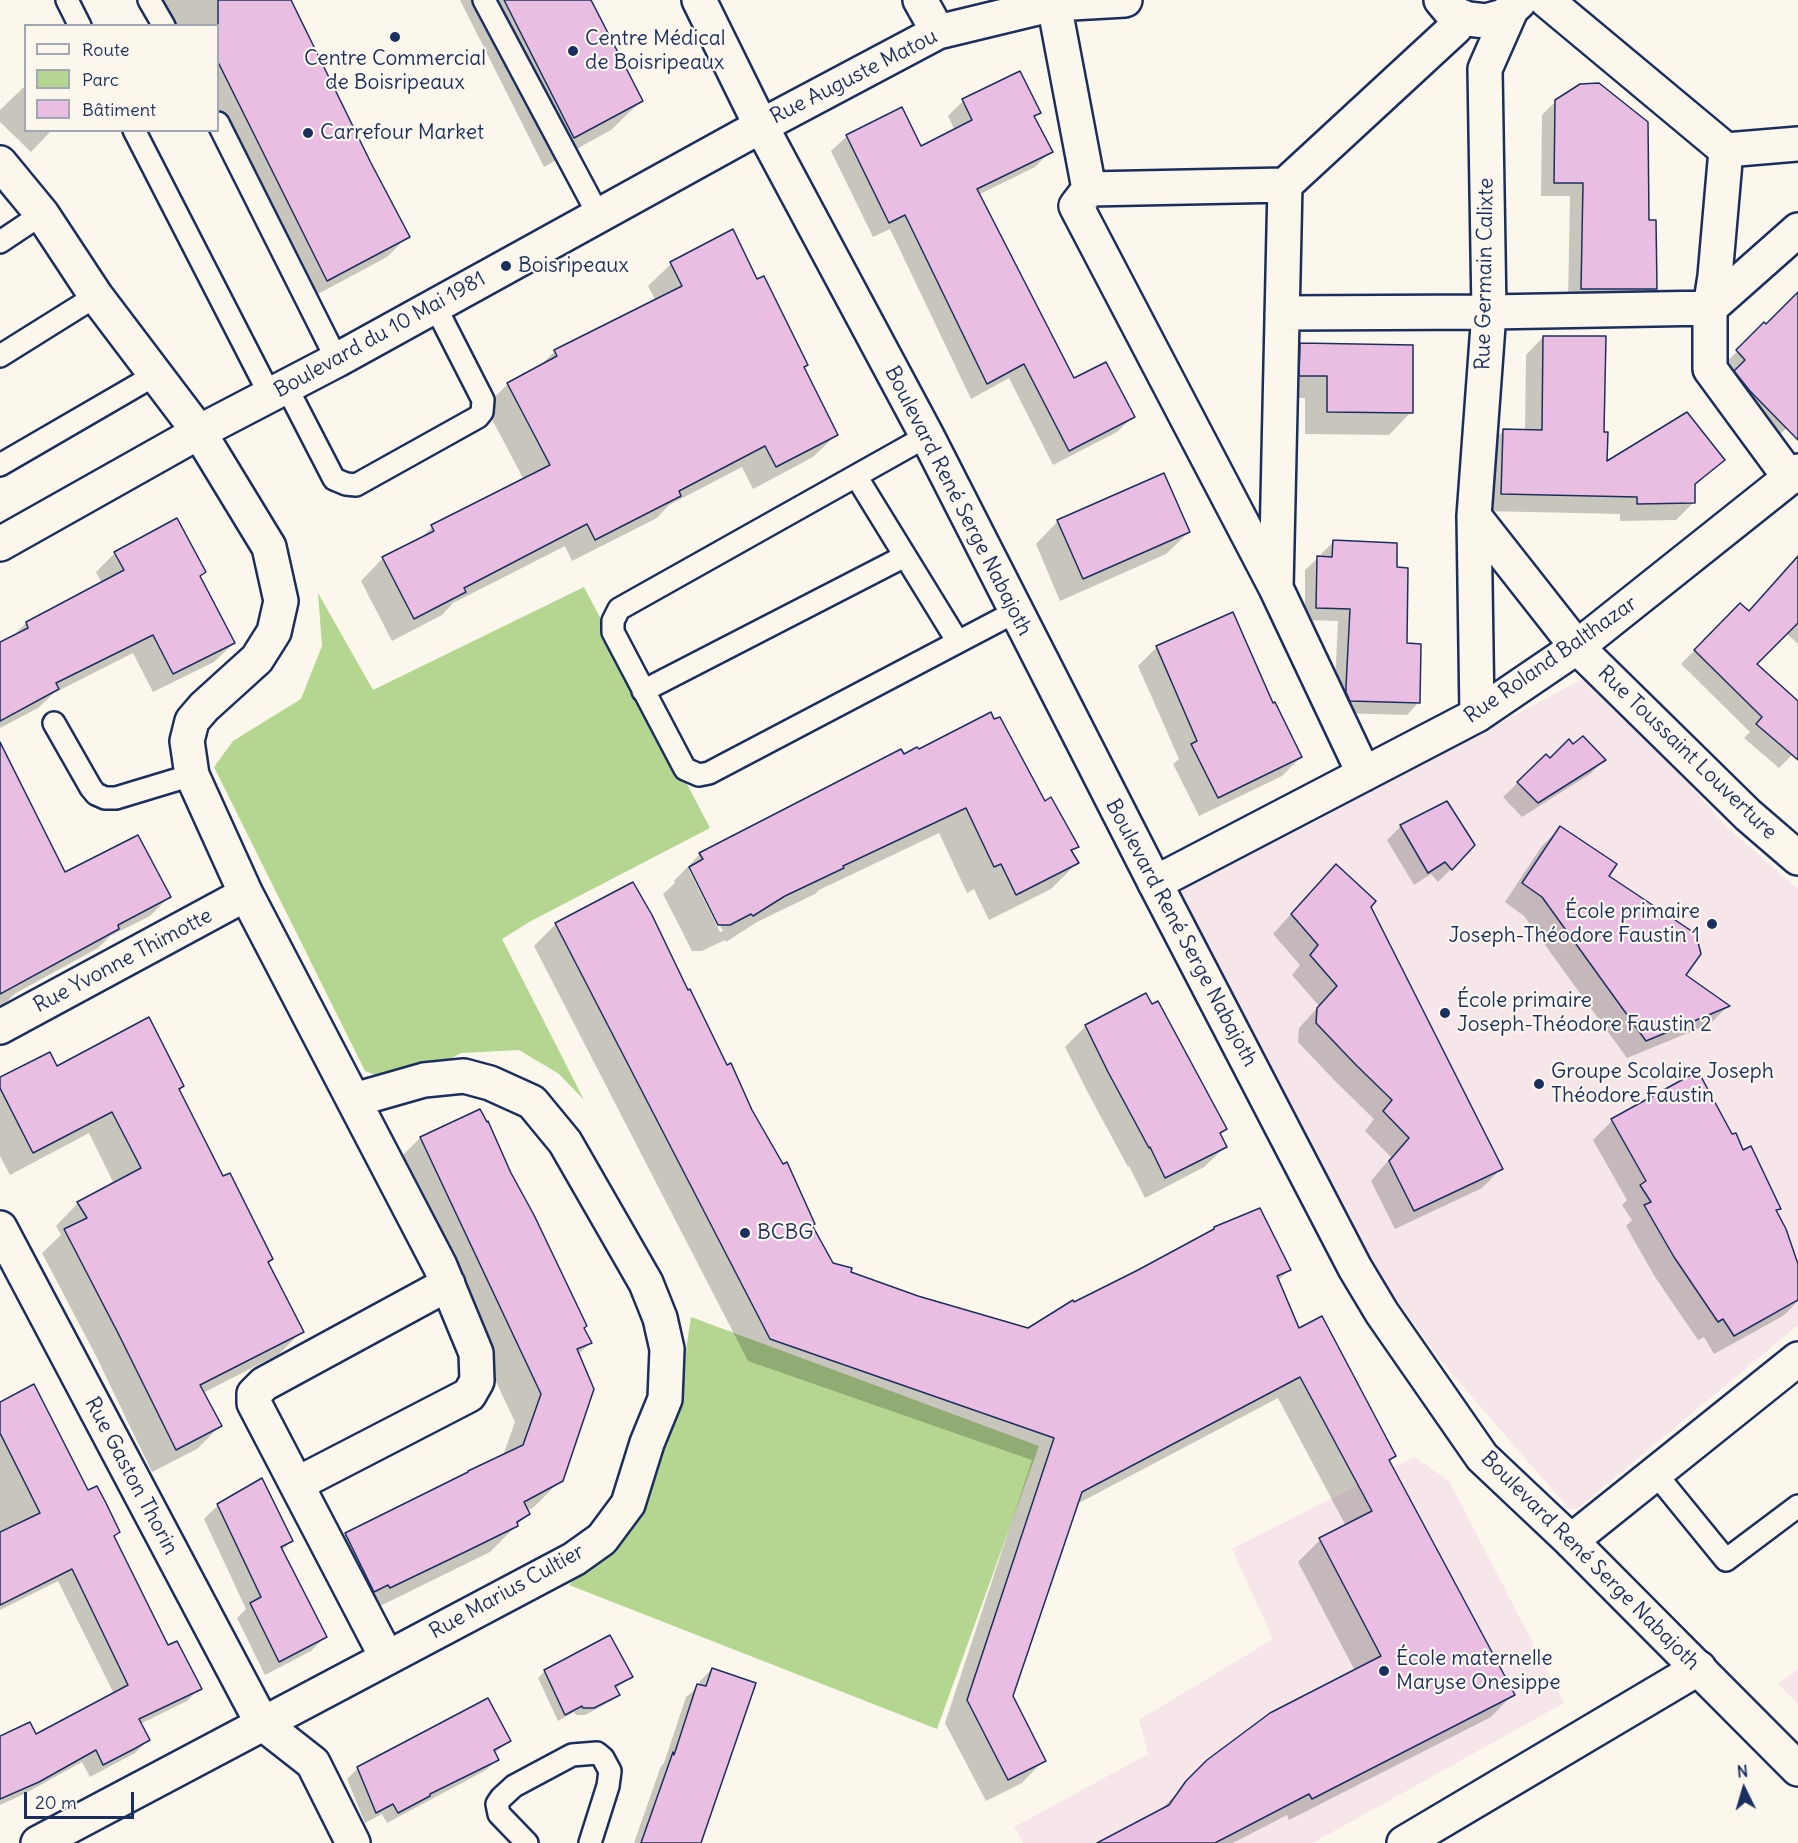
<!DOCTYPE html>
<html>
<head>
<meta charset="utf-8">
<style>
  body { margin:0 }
  #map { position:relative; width:1798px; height:1843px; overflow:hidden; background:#fbf7ec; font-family:Delius,sans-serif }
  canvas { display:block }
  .legend { position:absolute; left:24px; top:24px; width:195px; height:108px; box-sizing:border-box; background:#fbf7ec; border:2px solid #a1a7b3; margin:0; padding:8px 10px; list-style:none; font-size:18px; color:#1b2f5e }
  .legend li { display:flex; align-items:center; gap:12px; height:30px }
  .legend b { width:30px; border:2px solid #a1a7b3 }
  .north { position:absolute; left:1714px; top:1759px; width:60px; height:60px; -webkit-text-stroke:4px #fbf7ec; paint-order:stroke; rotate:355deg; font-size:16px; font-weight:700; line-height:24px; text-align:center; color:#1b2f5e }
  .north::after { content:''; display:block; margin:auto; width:21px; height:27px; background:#1b2f5e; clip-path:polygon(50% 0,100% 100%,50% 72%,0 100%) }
  .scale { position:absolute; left:24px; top:1792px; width:110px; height:27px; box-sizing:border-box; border:3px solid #1b2f5e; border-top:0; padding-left:8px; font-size:18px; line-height:21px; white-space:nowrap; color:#1b2f5e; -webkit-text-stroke:4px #fbf7ec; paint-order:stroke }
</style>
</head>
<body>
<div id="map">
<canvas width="1798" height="1843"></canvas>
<ul class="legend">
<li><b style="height:8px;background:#fbf7ec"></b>Route</li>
<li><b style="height:16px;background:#b4d690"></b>Parc</li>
<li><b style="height:16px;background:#eabee3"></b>Bâtiment</li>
</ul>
<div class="north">N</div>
<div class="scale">20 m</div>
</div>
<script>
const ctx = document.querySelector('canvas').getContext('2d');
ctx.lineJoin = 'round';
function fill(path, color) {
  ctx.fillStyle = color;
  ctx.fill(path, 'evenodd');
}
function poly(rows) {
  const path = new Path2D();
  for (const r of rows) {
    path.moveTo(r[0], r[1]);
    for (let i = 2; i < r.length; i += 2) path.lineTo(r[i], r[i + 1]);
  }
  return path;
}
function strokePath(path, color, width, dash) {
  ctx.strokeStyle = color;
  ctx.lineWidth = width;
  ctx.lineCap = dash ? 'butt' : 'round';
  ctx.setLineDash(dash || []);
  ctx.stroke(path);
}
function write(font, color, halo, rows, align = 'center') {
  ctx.font = font + ' Delius,sans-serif';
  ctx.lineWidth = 4.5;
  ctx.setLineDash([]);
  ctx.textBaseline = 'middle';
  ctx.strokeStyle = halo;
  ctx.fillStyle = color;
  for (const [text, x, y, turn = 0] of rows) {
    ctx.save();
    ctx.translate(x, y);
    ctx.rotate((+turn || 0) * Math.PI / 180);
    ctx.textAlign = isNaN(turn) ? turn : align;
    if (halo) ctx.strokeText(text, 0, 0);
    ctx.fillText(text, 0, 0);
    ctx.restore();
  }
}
fill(poly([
  [1590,675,1729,829,1798,889,1798,1325,1577,1509,1569,1509,1439,1359,1382,1279,1178,890,1311,824],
  [1414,1457,1449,1481,1564,1703,1313,1843,1023,1843,1014,1827,1148,1754,1139,1720,1273,1639,1232,1549],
  [1798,1669,1798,1704,1778,1684]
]), '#f6e6e9');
fill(poly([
  [584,587,710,828,531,921,502,939,584,1100,559,1074,519,1050,461,1053,402,1085,365,1071,214,767,233,741,301,699,322,646,318,593,373,690],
  [691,1317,1039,1446,937,1729,569,1585,635,1516,679,1397]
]), '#b4d690');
fill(poly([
  [156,0,288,0,369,163,408,236,387,257,305,301,218,124,218,26,169,26],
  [460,0,590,0,641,101,611,130,544,167],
  [26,85,26,130,52,130,31,152,0,122,0,110],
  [963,101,1039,112,1034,118,1051,151,1035,167,978,195,1074,380,1133,417,1117,432,1053,465,1009,378,971,399,890,229,873,237,831,151,847,136,920,148,955,131,948,116],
  [1556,101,1647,221,1655,289,1642,302,1568,302,1570,196,1541,196,1542,115],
  [732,231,836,435,813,457,753,489,742,467,669,505,657,518,572,561,565,546,453,603,442,615,392,641,361,581,383,558,418,541,432,527,524,480,485,406,508,384,538,368,555,351,656,301,648,286,671,264],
  [1798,294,1798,417,1771,443,1722,366],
  [1543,337,1603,433,1605,464,1723,460,1694,487,1694,502,1676,520,1620,521,1620,514,1484,511,1486,449,1503,431,1525,431,1526,355],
  [1301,345,1411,412,1389,435,1305,434,1305,398,1278,398,1278,367],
  [1058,521,1189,532,1166,554,1060,601,1036,544],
  [1333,542,1396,569,1406,645,1419,702,1407,715,1338,713,1334,706,1338,621,1305,620,1305,570,1318,558,1321,558,1321,554],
  [115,553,199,577,234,643,214,662,153,692,133,653,54,693,38,708,0,728,0,644,11,638,26,623,102,584,96,572],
  [1798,556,1798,644,1786,633,1755,665,1798,703,1798,749,1779,768,1744,738,1750,732,1681,664,1740,605,1748,613],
  [1157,647,1273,705,1301,757,1282,776,1199,816,1173,764,1179,759,1138,666],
  [0,746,64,874,169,897,150,916,110,936,98,948,16,993,0,1008],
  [1573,746,1604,760,1590,774,1522,817,1503,797,1546,756,1550,760],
  [903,756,1036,789,1077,846,1071,852,1077,863,1051,889,989,920,974,889,967,893,939,833,819,890,815,894,757,922,726,942,725,940,702,951,692,951,663,894,675,883,674,881,700,854],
  [691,868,723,931,720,932,689,870],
  [1446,803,1451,869,1438,882,1431,874,1414,885,1387,840,1401,826],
  [1560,828,1607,877,1684,976,1728,1006,1710,1024,1627,1058,1524,916,1505,902,1542,846],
  [1317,885,1369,907,1501,1169,1482,1188,1395,1229,1371,1181,1391,1157,1365,1131,1374,1119,1337,1083,1298,1042,1299,1028,1319,1006,1292,975,1300,965,1273,934],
  [556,924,727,1067,832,1264,849,1273,917,1298,1029,1330,1209,1234,1215,1228,1290,1269,1278,1281,1298,1330,1395,1456,1389,1462,1513,1694,1491,1717,1289,1820,1287,1815,1233,1843,1102,1843,1159,1812,1208,1761,1355,1671,1298,1562,1320,1540,1346,1526,1278,1398,1077,1504,1011,1696,1044,1760,1022,1783,986,1801,945,1723,1032,1460,748,1361,534,946],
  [1086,1026,1225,1128,1219,1134,1225,1147,1204,1167,1145,1198,1129,1166,1128,1167,1088,1093,1065,1047],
  [57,1068,178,1090,222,1178,272,1259,267,1263,302,1331,279,1354,203,1393,220,1426,197,1449,152,1472,96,1356,42,1253,61,1235,56,1226,78,1203,114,1184,89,1133,10,1175,0,1156,0,1079],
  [1697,1073,1742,1152,1779,1208,1775,1212,1798,1269,1798,1301,1783,1316,1714,1354,1704,1337,1698,1340,1655,1277,1626,1226,1632,1220,1622,1205,1627,1200,1593,1140,1612,1121],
  [420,1138,583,1328,590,1343,578,1355,561,1480,534,1507,527,1511,528,1514,490,1552,364,1614,362,1611,347,1617,320,1561,346,1534,503,1456,515,1422,394,1164],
  [0,1403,88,1492,119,1532,113,1537,167,1647,200,1688,187,1701,140,1724,148,1740,135,1753,90,1777,82,1762,24,1794,0,1805,0,1738,35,1737,114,1694,58,1581,0,1610],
  [218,1505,292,1541,281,1551,325,1637,311,1651,265,1675,237,1618,246,1609,204,1519],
  [712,1669,699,1843,634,1843,661,1766,664,1763,686,1697,699,1686,700,1681],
  [545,1671,631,1677,615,1689,618,1694,611,1701,585,1715,576,1715,574,1712,558,1721,538,1678],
  [509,1741,494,1754,497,1759,486,1770,387,1823,382,1814,365,1823,347,1779,358,1768]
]), '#0003');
const building = poly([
  [218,0,291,0,371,163,410,237,327,281,218,62,218,0],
  [504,0,591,0,643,101,574,138,504,0],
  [1020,71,1041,113,1034,116,1053,152,977,189,1074,378,1106,362,1135,417,1069,451,1024,364,987,384,905,215,889,223,846,135,902,107,921,146,972,120,962,99,1020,71],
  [1599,83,1648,122,1649,220,1656,220,1657,289,1581,289,1583,183,1554,183,1555,100,1580,84,1599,83],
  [733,229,757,279,764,276,808,365,804,367,838,435,776,467,765,446,679,491,681,496,595,540,587,524,464,588,466,592,414,619,382,557,434,531,431,525,550,465,507,383,557,356,554,350,682,286,670,262,733,229],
  [1798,292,1798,440,1750,391,1734,371,1745,360,1736,350,1764,322,1766,324,1798,292],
  [1543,336,1606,336,1604,432,1608,432,1607,461,1687,412,1725,460,1695,484,1695,503,1637,504,1637,497,1501,494,1503,429,1542,430,1543,336],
  [1300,343,1413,345,1413,413,1327,412,1327,376,1299,376,1300,343],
  [1164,473,1190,532,1083,579,1057,520,1164,473],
  [177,518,206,572,200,576,235,643,173,674,153,635,56,683,59,689,0,721,0,642,28,628,26,622,124,570,114,552,177,518],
  [1333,540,1397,543,1397,567,1408,568,1407,643,1421,644,1420,703,1350,701,1346,692,1346,686,1350,609,1316,608,1317,556,1332,557,1333,540],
  [1798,556,1798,623,1757,664,1798,701,1798,760,1756,724,1762,717,1694,650,1740,603,1749,611,1798,556],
  [1233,612,1273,703,1275,702,1302,757,1218,798,1191,744,1197,741,1156,646,1233,612],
  [991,712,994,719,1000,717,1045,801,1051,797,1079,847,1071,850,1079,863,1016,895,1001,864,994,867,966,808,843,866,844,868,785,896,753,916,751,914,730,925,718,925,689,867,703,859,699,853,901,749,904,754,917,747,919,749,991,712],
  [1583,736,1606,760,1538,803,1517,782,1546,754,1550,758,1569,739,1573,744,1583,736],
  [0,742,65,872,138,835,171,897,118,925,119,929,0,994,0,742],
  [1447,801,1475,845,1452,870,1445,862,1428,873,1400,825,1447,801],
  [1560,826,1617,864,1609,876,1696,934,1701,954,1686,975,1730,1006,1646,1041,1542,897,1522,883,1560,826],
  [1336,864,1376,901,1371,907,1503,1169,1414,1211,1389,1161,1409,1138,1383,1111,1392,1100,1356,1065,1316,1023,1317,1008,1337,986,1310,955,1318,945,1291,914,1336,864],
  [633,882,652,915,688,990,690,989,727,1065,731,1063,752,1110,783,1164,787,1162,815,1224,812,1225,833,1263,852,1268,851,1272,918,1296,1028,1328,1073,1300,1074,1302,1138,1270,1214,1229,1214,1227,1260,1208,1291,1270,1277,1276,1299,1328,1322,1316,1396,1456,1389,1460,1515,1695,1312,1799,1309,1794,1215,1843,1097,1843,1169,1805,1186,1781,1207,1760,1270,1713,1381,1656,1319,1538,1372,1511,1300,1377,1082,1492,1013,1696,1046,1761,1008,1780,967,1700,1054,1438,770,1339,555,923,633,882],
  [1146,993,1152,1004,1158,1001,1227,1129,1220,1133,1227,1147,1165,1178,1150,1147,1149,1148,1108,1072,1085,1025,1146,993],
  [149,1017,184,1086,179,1089,223,1176,230,1173,273,1259,268,1262,304,1332,200,1385,222,1426,176,1450,118,1333,64,1229,87,1218,77,1202,141,1168,112,1112,33,1153,0,1088,0,1077,50,1052,57,1066,149,1017],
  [1698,1071,1732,1134,1736,1133,1743,1150,1751,1146,1781,1209,1776,1210,1786,1229,1798,1264,1798,1300,1734,1336,1723,1319,1718,1322,1674,1257,1644,1205,1651,1202,1640,1185,1646,1181,1611,1119,1698,1071],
  [480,1109,487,1122,488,1121,511,1173,534,1215,587,1326,584,1328,592,1343,577,1349,594,1389,563,1481,524,1502,530,1514,517,1522,518,1526,467,1551,390,1588,388,1585,374,1592,345,1533,468,1472,468,1471,523,1445,541,1394,420,1137,480,1109],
  [34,1384,88,1490,97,1486,106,1503,120,1532,114,1536,168,1645,177,1641,202,1689,139,1719,150,1740,134,1749,103,1765,96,1750,39,1782,0,1799,0,1736,30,1722,36,1734,128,1685,72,1569,0,1605,0,1532,40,1513,0,1433,0,1402,34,1384],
  [262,1478,293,1541,281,1547,327,1637,279,1662,250,1603,261,1597,217,1504,262,1478],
  [610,1635,633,1677,615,1686,620,1695,594,1708,583,1708,582,1706,565,1715,544,1670,610,1635],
  [712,1668,756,1683,701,1843,641,1843,673,1752,674,1755,697,1684,706,1686,712,1668],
  [488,1698,511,1741,494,1750,499,1760,430,1794,430,1796,398,1813,393,1804,376,1813,357,1767,488,1698]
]);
fill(building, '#eabee3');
strokePath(building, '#1b2f5e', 1.5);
const lane = poly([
  [67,0,80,26],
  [149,0,164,26],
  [484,0,599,216],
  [218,123,337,360],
  [134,130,270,395],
  [0,242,42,214],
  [0,356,96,296],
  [286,386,334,479,346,484,356,485,478,417,482,412,483,400,434,304],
  [927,436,619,609,613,621,613,632,685,769,699,775,709,773,1015,612],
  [0,465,155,375],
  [856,476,958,642],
  [643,691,905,556],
  [54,723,91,788,96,794,105,798,116,798,192,775],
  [1655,1473,1726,1560,1798,1506],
  [527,1843,499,1814,497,1804,501,1798,514,1786,572,1755,597,1753,603,1758,610,1771,608,1786,590,1843]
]);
const street = poly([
  [699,0,761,126,938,32,1054,4,1125,0],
  [920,0,938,32],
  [1441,0,1451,12,1468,19,1486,21,1504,16,1519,2],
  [1546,0,1726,150],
  [1054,4,1089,189],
  [0,163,42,214,96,296,199,432,269,547,281,601,274,632,257,659,204,707,192,721,187,741,192,775,246,894,440,1266,476,1353,477,1381,469,1395,297,1484],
  [1285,185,1455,28],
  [1710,308,1715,276,1726,150,1798,144],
  [1710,308,1798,230],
  [1282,313,1489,312,1710,308,1710,369,1790,478],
  [1474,516,1577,647,1748,815,1798,858],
  [1276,588,1285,185,1089,189,1076,206,1276,588,1364,774],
  [1477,715,1474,516,1489,312,1485,69,1511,10],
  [1155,883,1477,715,1577,647,1798,471],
  [0,1027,246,894],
  [0,1228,262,1723,313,1763,353,1843],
  [1571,1541,1798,1359],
  [387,1658,254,1403,254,1394,264,1384,448,1284],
  [38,1843,574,1559,602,1539,628,1504,647,1443,665,1399,667,1349,660,1318,646,1283,565,1142,532,1102,490,1083,464,1076,424,1080,354,1100],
  [1404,1843,1699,1668]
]);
const secondary = poly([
  [0,544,199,432,337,360,761,126,927,436,1155,883,1355,1268,1382,1313,1482,1457,1571,1541,1798,1769]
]);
strokePath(lane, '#1b2f5e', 26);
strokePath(street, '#1b2f5e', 38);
strokePath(secondary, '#1b2f5e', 38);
strokePath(lane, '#fbf7ec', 21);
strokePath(street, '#fbf7ec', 33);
strokePath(secondary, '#fbf7ec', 33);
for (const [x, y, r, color] of [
  [395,37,6,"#1b2f5e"],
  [573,51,6,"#1b2f5e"],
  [308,133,6,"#1b2f5e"],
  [506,266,6,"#1b2f5e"],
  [1712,924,6,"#1b2f5e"],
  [1445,1013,6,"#1b2f5e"],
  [1539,1084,6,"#1b2f5e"],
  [745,1233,6,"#1b2f5e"],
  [1384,1671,6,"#1b2f5e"]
]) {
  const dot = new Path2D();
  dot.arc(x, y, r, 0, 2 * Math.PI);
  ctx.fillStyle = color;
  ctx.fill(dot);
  strokePath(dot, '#fbf7ec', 2);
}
write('21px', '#1b2f5e', '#fbf7ec', [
  ["Centre Médical",585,39],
  ["de Boisripeaux",585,63],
  ["Centre Commercial",395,59,"center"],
  ["de Boisripeaux",395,83,"center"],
  ["Carrefour Market",320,133],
  ["Boisripeaux",518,266],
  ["École primaire",1700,912,"right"],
  ["Joseph-Théodore Faustin 1",1700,936,"right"],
  ["École primaire",1457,1001],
  ["Joseph-Théodore Faustin 2",1457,1025],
  ["Groupe Scolaire Joseph",1551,1072],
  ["Théodore Faustin",1551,1096],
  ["BCBG",757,1233],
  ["École maternelle",1396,1659],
  ["Maryse Onesippe",1396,1683]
], 'left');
write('21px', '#1b2f5e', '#fbf7ec', [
  ["Rue Auguste Matou",854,77,-27],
  ["Rue Germain Calixte",1485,274,-89],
  ["Boulevard du 10 Mai 1981",380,335,-29],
  ["Boulevard René Serge Nabajoth",958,501,63],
  ["Rue Roland Balthazar",1551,660,-35],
  ["Rue Toussaint Louverture",1687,753,44],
  ["Boulevard René Serge Nabajoth",1181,933,62],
  ["Rue Yvonne Thimotte",123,961,-28],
  ["Rue Gaston Thorin",131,1476,62],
  ["Boulevard René Serge Nabajoth",1590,1561,45],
  ["Rue Marius Cultier",507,1592,-29]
]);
</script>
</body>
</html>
